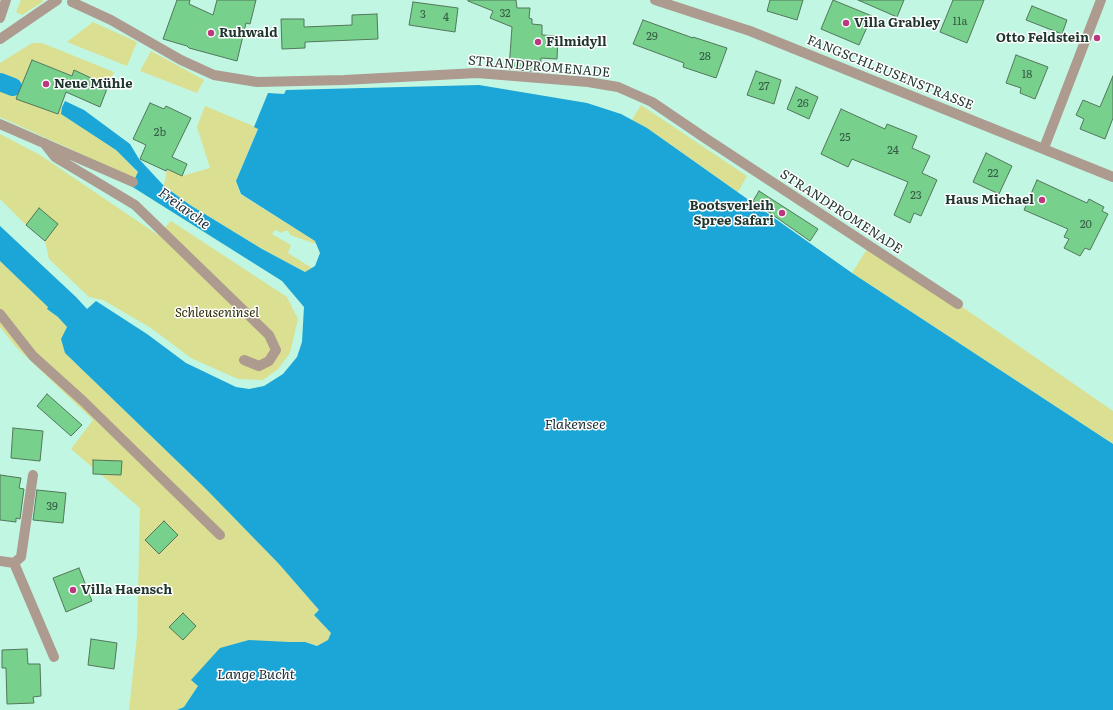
<!DOCTYPE html>
<html>
<head>
<meta charset="utf-8">
<style>
  body { margin:0 }
  canvas { display:block; background:#c0f6e2 }
</style>
</head>
<body>
<canvas width="1113" height="710"></canvas>
<script>
const ctx = document.querySelector('canvas').getContext('2d');
ctx.lineJoin = 'round';
function fill(path, color) {
  ctx.fillStyle = color;
  ctx.fill(path, 'evenodd');
}
function poly(rows) {
  const path = new Path2D();
  for (const r of rows) {
    path.moveTo(r[0], r[1]);
    for (let i = 2; i < r.length; i += 2) path.lineTo(r[i], r[i + 1]);
  }
  return path;
}
function strokePath(path, color, width, dash) {
  ctx.strokeStyle = color;
  ctx.lineWidth = width;
  ctx.lineCap = dash ? 'butt' : 'round';
  ctx.setLineDash(dash || []);
  ctx.stroke(path);
}
function write(font, color, halo, rows, align = 'center') {
  ctx.font = font + ' Literata,serif';
  ctx.lineWidth = 3;
  ctx.setLineDash([]);
  ctx.textBaseline = 'middle';
  ctx.strokeStyle = halo;
  ctx.fillStyle = color;
  for (const [text, x, y, turn = 0] of rows) {
    ctx.save();
    ctx.translate(x, y);
    ctx.rotate((+turn || 0) * Math.PI / 180);
    ctx.textAlign = isNaN(turn) ? turn : align;
    if (halo) ctx.strokeText(text, 0, 0);
    ctx.fillText(text, 0, 0);
    ctx.restore();
  }
}
fill(poly([
  [21,0,41,0,44,1,22,15,16,12],
  [93,22,137,42,127,66,67,42],
  [32,43,42,43,114,72,108,86,74,70,72,76,32,60,16,99,57,114,62,107,61,114,116,150,138,173,134,179,75,151,0,117,0,63],
  [151,51,204,80,197,93,140,71],
  [641,105,747,176,738,192,647,128,632,120],
  [205,106,258,128,236,181,240,194,315,241,316,244,290,235,288,231,284,231,282,233,275,230,272,234,291,245,288,253,312,268,305,272,262,249,190,205,164,186,167,169,182,176,210,168,197,127],
  [0,134,40,155,158,235,171,221,287,297,298,319,290,353,278,369,263,380,238,379,191,358,151,328,103,300,89,297,49,259,45,241,26,225,0,199],
  [869,246,958,304,1113,411,1113,444,852,273],
  [0,261,49,307,47,309,58,317,67,327,61,339,65,353,206,489,279,564,319,610,314,615,331,633,329,640,317,646,304,642,289,642,192,680,198,686,184,707,177,710,129,710,137,636,140,508,71,449,93,420,16,347,0,327]
]), '#dbdf91');
fill(poly([
  [479,85,587,103,621,114,647,128,852,273,1113,444,1113,710,177,710,184,707,198,686,191,680,220,648,249,640,289,642,305,642,317,646,328,640,331,633,314,615,319,610,279,564,206,489,65,353,61,339,67,327,58,317,47,309,48,307,0,261,0,226,76,297,87,309,96,301,147,334,186,363,236,387,249,389,264,386,283,374,297,357,302,342,304,307,282,281,131,186,138,172,116,150,61,114,62,107,65,101,84,110,130,144,139,159,164,186,190,205,262,249,305,272,315,266,320,253,315,241,241,194,236,181,258,129,254,127,268,93,284,94,286,90]
]), '#1ca5d7');
strokePath(poly([
  [0,82,13,87]
]), '#1ca5d7', 18);
const building = poly([
  [177,0,190,0,189,4,213,15,217,0,256,0,250,24,246,23,237,61,189,48,187,46,163,39,177,0],
  [468,0,516,0,517,8,530,8,529,18,532,19,532,24,542,25,542,35,558,36,557,59,541,58,540,72,509,69,512,27,490,18,493,11,468,1,468,0],
  [770,0,803,0,797,20,767,11,770,0],
  [833,0,872,16,859,45,821,29,833,0],
  [858,0,904,0,897,17,858,0],
  [953,0,984,0,967,43,940,32,953,0],
  [413,2,458,8,455,32,409,25,413,2],
  [1032,6,1067,20,1062,34,1026,20,1032,6],
  [377,14,378,39,305,42,305,48,282,49,281,19,304,19,304,27,352,25,352,15,377,14],
  [643,20,693,38,693,37,727,48,716,78,683,67,684,63,633,44,643,20],
  [1016,55,1048,67,1035,99,1020,93,1021,88,1006,83,1016,55],
  [32,60,72,76,74,70,108,86,100,107,66,92,58,114,16,99,32,60],
  [756,71,781,80,774,104,747,95,756,71],
  [1113,76,1113,118,1105,139,1080,129,1084,119,1076,115,1083,100,1100,107,1113,76],
  [796,87,818,97,809,119,787,109,796,87],
  [150,103,164,109,166,106,191,118,172,157,187,164,182,176,167,169,166,171,140,159,146,145,133,139,150,103],
  [841,109,885,129,887,124,917,136,912,148,930,156,922,173,937,180,921,216,914,213,910,223,894,215,908,182,852,159,848,167,821,154,841,109],
  [986,153,1012,166,999,194,973,182,986,153],
  [1037,180,1087,203,1089,199,1104,207,1102,211,1108,214,1090,250,1085,248,1080,256,1064,248,1069,239,1064,237,1068,229,1024,210,1037,180],
  [759,191,818,229,810,241,753,201,759,191],
  [39,208,58,224,45,241,26,225,39,208],
  [47,394,82,425,71,436,37,406,47,394],
  [13,428,43,431,40,461,11,458,13,428],
  [93,460,122,461,121,475,93,474,93,460],
  [0,475,21,478,19,488,24,489,20,519,16,518,16,522,0,520,0,475],
  [37,490,66,493,63,523,33,520,37,490],
  [164,521,178,535,159,554,145,540,164,521],
  [79,568,92,601,66,612,53,578,79,568],
  [183,613,196,626,183,640,169,627,183,613],
  [91,639,117,643,114,669,88,665,91,639],
  [27,649,28,664,40,664,41,696,33,697,34,703,7,704,6,668,2,668,2,650,27,649]
]);
fill(building, '#77d08c');
strokePath(building, '#53775a', 1);
strokePath(poly([
  [655,0,750,31,1113,177],
  [72,2,111,20,181,60,214,75,257,82,344,80,477,73,588,82,618,87,652,102,705,138,958,304],
  [0,18,6,0],
  [0,39,57,0],
  [0,124,133,182],
  [44,143,55,157,135,205,269,335,276,350,269,361,259,366,244,360],
  [1044,148,1101,0],
  [0,314,33,356,83,401,220,535],
  [0,561,14,563,54,657],
  [14,563,21,557,33,475]
]), '#ae9b90', 10);
for (const [x, y, r, color] of [
  [846,23,4,"#bb3881"],
  [211,33,4,"#bb3881"],
  [1097,38,4,"#bb3881"],
  [538,42,4,"#bb3881"],
  [46,84,4,"#bb3881"],
  [1042,200,4,"#bb3881"],
  [782,213,4,"#bb3881"],
  [73,590,4,"#bb3881"]
]) {
  const dot = new Path2D();
  dot.arc(x, y, r, 0, 2 * Math.PI);
  ctx.fillStyle = color;
  ctx.fill(dot);
  strokePath(dot, '#fff', 1.5);
}
write('11px', '#355c45', null, [
  ["32",505,14],
  ["3",423,15],
  ["4",446,18],
  ["11a",960,22],
  ["29",652,37],
  ["28",705,57],
  ["18",1027,75],
  ["27",764,87],
  ["26",803,104],
  ["2b",160,133],
  ["25",845,138],
  ["24",893,151],
  ["22",993,174],
  ["23",916,196],
  ["20",1086,225],
  ["39",52,507]
]);
write('bold 13px', '#1f352d', '#fff', [
  ["Villa Grabley",854,23],
  ["Ruhwald",219,33],
  ["Otto Feldstein",1089,38,"right"],
  ["Filmidyll",546,42],
  ["Neue Mühle",54,84],
  ["Haus Michael",1034,200,"right"],
  ["Bootsverleih",774,206,"right"],
  ["Spree Safari",774,221,"right"],
  ["Villa Haensch",81,590]
], 'left');
write('13px', '#1f352d', '#fff', [
  ["STRANDPROMENADE",539,67,5],
  ["FANGSCHLEUSENSTRASSE",890,73,22],
  ["STRANDPROMENADE",841,212,33]
]);
write('italic 13px', '#2d2d00', '#fff', [
  ["Schleuseninsel",217,313]
]);
write('italic 14px', '#182c36', '#fff', [
  ["Freiarche",184,209,36],
  ["Flakensee",575,425],
  ["Lange Bucht",256,675]
]);
</script>
</body>
</html>
